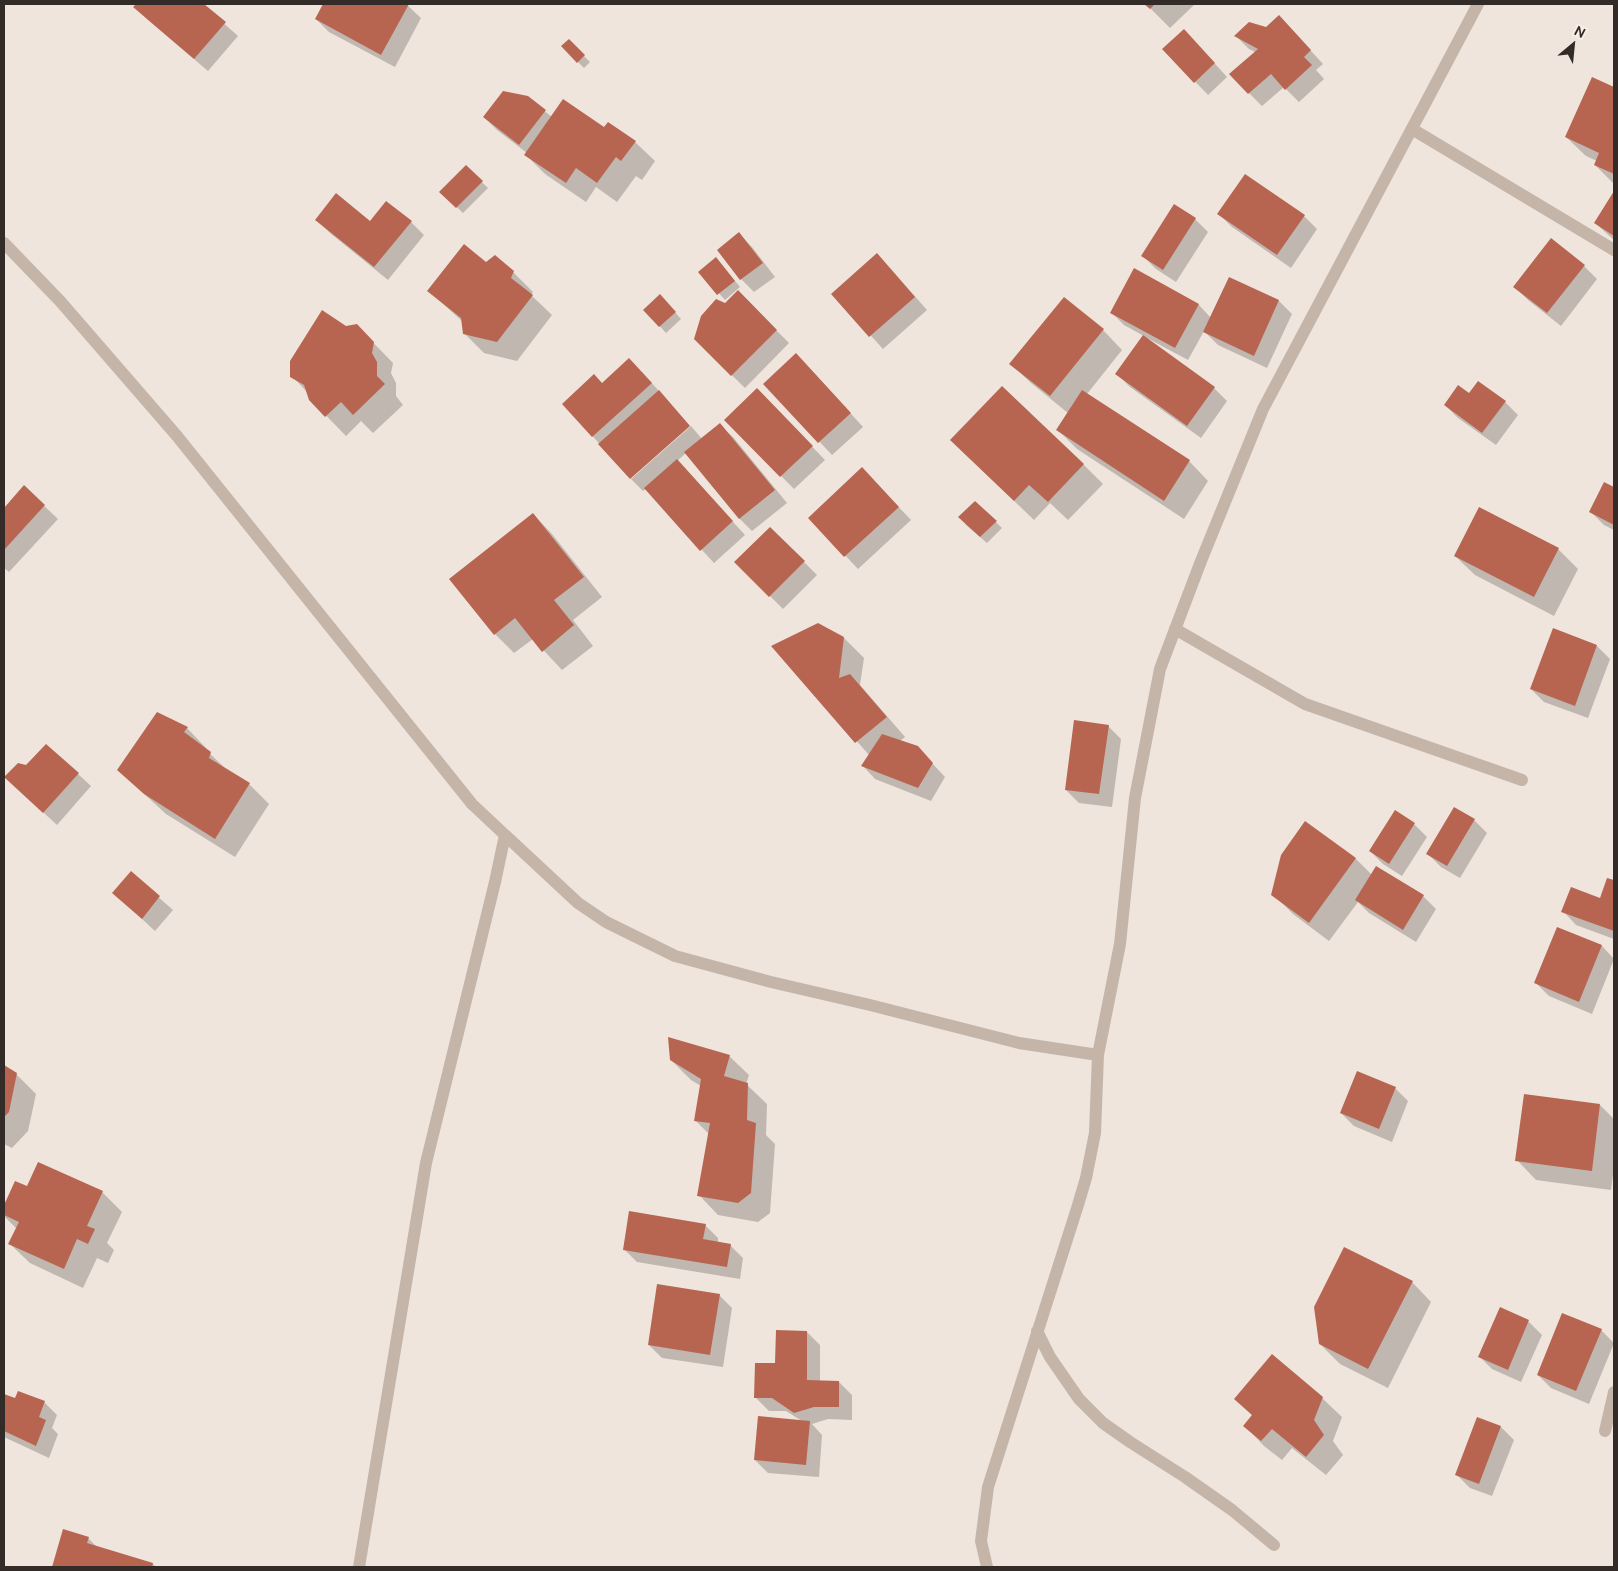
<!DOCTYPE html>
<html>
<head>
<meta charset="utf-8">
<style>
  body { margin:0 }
  #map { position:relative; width:1618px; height:1571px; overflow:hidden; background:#efe5dc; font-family:Ubuntu,sans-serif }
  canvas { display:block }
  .frame { position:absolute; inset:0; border:5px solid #332b28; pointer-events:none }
  .north { position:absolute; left:1548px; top:20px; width:50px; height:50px; -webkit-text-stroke:4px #f7efe7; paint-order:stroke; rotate:28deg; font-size:14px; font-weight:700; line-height:20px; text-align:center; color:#332b28 }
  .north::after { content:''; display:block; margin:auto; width:18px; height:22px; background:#332b28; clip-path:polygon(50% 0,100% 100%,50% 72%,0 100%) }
</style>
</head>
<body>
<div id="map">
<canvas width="1618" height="1571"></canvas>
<div class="frame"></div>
<div class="north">N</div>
</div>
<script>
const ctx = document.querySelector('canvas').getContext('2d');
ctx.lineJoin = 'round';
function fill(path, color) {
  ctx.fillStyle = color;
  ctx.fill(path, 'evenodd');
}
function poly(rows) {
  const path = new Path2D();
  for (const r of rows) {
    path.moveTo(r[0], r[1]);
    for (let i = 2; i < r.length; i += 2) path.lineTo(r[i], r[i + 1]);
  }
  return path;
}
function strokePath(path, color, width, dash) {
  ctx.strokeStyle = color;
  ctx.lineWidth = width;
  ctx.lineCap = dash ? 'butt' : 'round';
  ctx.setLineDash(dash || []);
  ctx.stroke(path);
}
fill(poly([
  [138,4,202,4,238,36,208,71,148,20,135,7],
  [325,4,365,4,370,7,372,4,406,4,421,18,395,67,329,32,316,19],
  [1146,4,1195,4,1170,28],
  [1266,28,1292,30,1323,64,1316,70,1324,79,1299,102,1284,87,1262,106,1249,93,1255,52,1249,49,1236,36],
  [569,41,590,62,584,68,578,62],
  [1197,44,1227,77,1208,95,1164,49],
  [1593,79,1614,89,1614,184,1595,165,1597,161,1586,156,1566,137],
  [528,98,552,117,604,129,635,142,655,161,642,180,636,176,617,202,596,187,586,202,545,174,526,155,527,153,497,130,484,117],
  [466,167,488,188,463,213,441,192],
  [1614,194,1614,240,1595,223],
  [1219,214,1304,216,1317,229,1291,268,1232,227],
  [1195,219,1208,232,1176,282,1156,269,1143,256],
  [317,220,411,222,424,235,388,280,330,233],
  [739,234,752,247,775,277,754,292,741,279,718,250],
  [486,263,513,272,533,292,531,295,552,315,517,361,484,353,464,333,463,322,429,291],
  [722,265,740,287,725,300,700,272],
  [1584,266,1597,279,1561,326,1528,300,1515,287],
  [890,268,927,310,883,349,833,294],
  [1135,270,1199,305,1211,318,1230,278,1279,301,1292,314,1267,368,1218,345,1204,331,1188,360,1147,338,1146,339,1214,388,1227,401,1201,438,1130,387,1117,374,1144,336,1124,325,1111,312],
  [738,292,789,343,745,388,695,339],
  [666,302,681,319,666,333,645,310],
  [357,326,393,363,391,373,396,383,396,396,403,405,373,433,361,421,346,436,310,399,308,393,292,376,346,327],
  [1103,330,1122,350,1087,394,1189,461,1208,481,1184,519,1077,449,1058,430,1068,413,1031,383,1011,364],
  [809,368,863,427,832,455,765,384],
  [642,372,689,425,630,477,563,404,602,384],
  [1469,394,1505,402,1518,415,1496,445,1458,418,1445,405],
  [770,403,825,460,794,489,726,420],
  [720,425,733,437,787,503,752,531,739,518,686,453,677,461,745,535,714,563,646,489,643,491,631,479,691,426,702,439],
  [951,440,1083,464,1103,484,1068,520,1050,503,1034,520],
  [875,482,911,520,858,569,810,518],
  [1605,484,1614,489,1614,530,1604,525,1591,512],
  [24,487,58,519,9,572,4,568,4,509],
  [975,502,1002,528,987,543,965,524],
  [533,514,552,534,602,597,573,620,593,646,562,670,533,639,514,653,495,634],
  [770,528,817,575,783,609,736,562],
  [1558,549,1578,569,1554,616,1475,575,1455,556],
  [844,638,864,658,860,685,905,737,900,741,917,747,945,777,931,801,875,779,863,766,869,755,773,646],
  [1597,646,1610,659,1588,718,1544,702,1531,689],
  [1108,726,1121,739,1112,807,1079,803,1066,790],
  [187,728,206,748,205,749,228,771,249,784,269,804,235,857,166,814,118,770],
  [78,774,91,786,57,825,19,790],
  [1474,820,1487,833,1460,878,1441,867,1428,854],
  [1306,823,1356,859,1372,875,1423,896,1436,909,1416,942,1369,913,1358,902,1329,941,1293,914,1273,894],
  [1414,824,1427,837,1402,876,1383,864,1370,851],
  [131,873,173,910,155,931,114,893],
  [1608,879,1614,882,1614,939,1576,925,1563,911,1601,899],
  [1558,928,1602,946,1614,959,1592,1014,1549,996,1536,983],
  [729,1056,749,1075,746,1084,767,1104,766,1135,775,1144,770,1213,758,1222,718,1215,699,1195,709,1134,695,1120,701,1086,691,1080,671,1060],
  [4,1067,16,1074,36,1094,28,1131,12,1148,4,1144],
  [1395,1088,1408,1101,1392,1142,1354,1126,1341,1113],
  [1600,1105,1614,1119,1614,1166,1611,1190,1536,1180,1517,1160],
  [16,1183,28,1188,102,1192,122,1212,107,1243,114,1250,108,1263,97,1258,83,1288,30,1263,10,1244,17,1229,4,1216,4,1208],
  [705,1225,718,1238,718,1243,730,1245,743,1258,740,1279,637,1262,624,1249],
  [1412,1282,1431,1302,1388,1388,1340,1364,1320,1344],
  [719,1295,732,1308,723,1367,662,1358,649,1345],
  [1500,1309,1529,1322,1542,1335,1521,1382,1492,1369,1479,1356],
  [1601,1330,1614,1343,1589,1404,1551,1388,1538,1375],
  [807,1332,820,1345,820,1382,839,1382,852,1395,852,1420,828,1419,812,1424,822,1435,819,1477,768,1473,755,1460,802,1421,786,1411,769,1411,756,1398,776,1364],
  [4,1395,16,1400,44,1402,57,1415,52,1428,58,1434,49,1458,4,1437],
  [1322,1398,1342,1417,1333,1441,1343,1455,1326,1475,1292,1448,1282,1460,1264,1446,1245,1426,1253,1416,1236,1399],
  [1501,1427,1514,1440,1492,1496,1470,1488,1457,1475],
  [64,1530,88,1538,98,1548,153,1564,156,1567,53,1567]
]), '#0003');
fill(poly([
  [136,4,204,4,226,22,194,59,133,7],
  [323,4,367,4,370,5,371,4,409,4,381,55,315,19],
  [1144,4,1155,4,1150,9],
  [1279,15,1311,50,1304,57,1312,65,1285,90,1271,74,1248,94,1229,74,1258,49,1234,36,1249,22,1266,27],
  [1184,29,1215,63,1194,83,1162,49],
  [569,39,585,55,577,63,561,46],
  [1592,77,1614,87,1614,174,1594,165,1599,153,1565,137],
  [503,91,528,96,546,110,519,145,483,117],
  [563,99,604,127,608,122,636,141,621,161,616,157,597,183,576,168,566,183,524,155],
  [466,165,483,181,456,208,439,192],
  [1245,174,1305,215,1277,255,1217,214],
  [1614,191,1614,236,1594,223],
  [336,193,370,221,386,201,412,221,374,267,315,220],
  [1174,204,1196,218,1163,270,1141,256],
  [739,232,763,263,740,280,717,250],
  [1551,238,1585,265,1547,313,1513,287],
  [464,244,486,262,495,255,514,271,511,278,533,295,497,342,463,334,461,318,427,291],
  [877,253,915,297,869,337,831,294],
  [716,257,735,281,717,295,698,272],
  [1134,268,1199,304,1175,348,1110,313],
  [1229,277,1279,300,1254,356,1203,332],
  [738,290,777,330,731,376,694,339,701,316,716,299,725,303],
  [660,294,676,312,659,327,643,310],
  [1064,297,1104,329,1050,396,1009,364],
  [322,310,346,326,357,324,374,342,372,353,377,362,377,376,385,384,353,415,341,402,325,417,309,400,304,385,290,377,290,361],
  [1143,335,1215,387,1187,426,1115,374],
  [796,353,851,413,818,443,763,384],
  [629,358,652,383,592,437,562,404,594,374,602,383],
  [1478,381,1506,401,1482,433,1444,405,1458,385,1469,393],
  [1002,386,1084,464,1048,502,1029,485,1014,501,950,440],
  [757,388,813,446,780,477,724,420],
  [659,390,690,426,630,479,598,444],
  [1082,390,1190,460,1164,501,1056,430],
  [720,423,775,490,739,519,684,452],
  [677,459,733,521,700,551,644,488],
  [862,467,899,507,844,557,808,518],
  [1604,482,1614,487,1614,525,1589,512],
  [24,485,45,505,4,550,4,508],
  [975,501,997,521,980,537,958,517],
  [1479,507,1559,548,1534,597,1454,556],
  [533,513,584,577,554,600,574,625,542,652,515,618,494,635,449,579],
  [770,527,805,561,769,597,734,562],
  [818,623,844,637,839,678,850,674,887,717,855,743,771,646],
  [1553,628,1597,645,1575,706,1530,689],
  [157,712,188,727,184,732,211,752,209,758,250,783,215,839,144,794,117,770],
  [1074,720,1109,725,1099,794,1065,790],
  [882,734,918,746,933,763,918,788,861,766],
  [46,744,79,773,43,813,4,777,18,763,26,765],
  [1454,807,1475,819,1447,866,1426,854],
  [1395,810,1415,823,1389,864,1369,851],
  [1305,821,1356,858,1309,923,1271,895,1281,855],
  [1376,866,1424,895,1403,930,1355,900],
  [131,871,160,896,142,919,112,893],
  [1607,878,1614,880,1614,931,1561,912,1571,887,1600,898],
  [1557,927,1602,945,1579,1002,1534,983],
  [668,1037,730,1055,724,1076,748,1083,747,1120,756,1123,751,1193,738,1203,697,1196,710,1123,694,1121,701,1079,670,1060],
  [4,1065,17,1073,9,1112,4,1117],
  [1357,1071,1396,1087,1379,1129,1340,1113],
  [1524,1094,1600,1104,1592,1171,1515,1161],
  [38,1162,103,1191,87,1226,95,1229,88,1244,77,1239,64,1269,8,1244,19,1222,4,1215,4,1205,15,1181,27,1186],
  [629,1211,706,1224,703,1239,731,1244,727,1267,623,1250],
  [1344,1247,1413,1281,1368,1369,1319,1344,1314,1307],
  [657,1284,720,1294,710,1355,648,1345],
  [1500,1307,1529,1320,1508,1370,1478,1357],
  [1562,1313,1602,1329,1576,1391,1537,1375],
  [776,1330,807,1331,807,1380,839,1381,839,1407,814,1407,794,1413,772,1398,754,1398,755,1363,775,1363],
  [1272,1354,1323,1397,1314,1420,1324,1435,1306,1457,1272,1429,1261,1441,1243,1426,1252,1415,1234,1399],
  [18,1391,45,1401,39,1417,46,1420,36,1446,4,1431,4,1394,15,1398],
  [758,1416,810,1421,806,1465,754,1460],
  [1477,1417,1501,1426,1479,1484,1455,1475],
  [63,1529,89,1537,87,1543,153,1563,152,1567,52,1567]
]), '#b76551');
strokePath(poly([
  [1175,629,1305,704,1522,780]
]), '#c5b5a9', 12);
strokePath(poly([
  [1412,129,1614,250],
  [4,243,60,301,177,436,472,804,505,835,495,882,426,1163,359,1567],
  [505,835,578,903,606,922,675,956,771,982,870,1005,1019,1043,1098,1055],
  [1037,1331,1050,1357,1079,1399,1103,1423,1130,1442,1185,1477,1232,1510,1274,1545],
  [1605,1431,1614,1392],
  [987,1567,981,1541,988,1487,1078,1205,1086,1178,1095,1133,1098,1055,1120,944,1135,798,1160,669,1201,561,1263,409,1478,4]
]), '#c5b5a9', 12);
</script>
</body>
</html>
